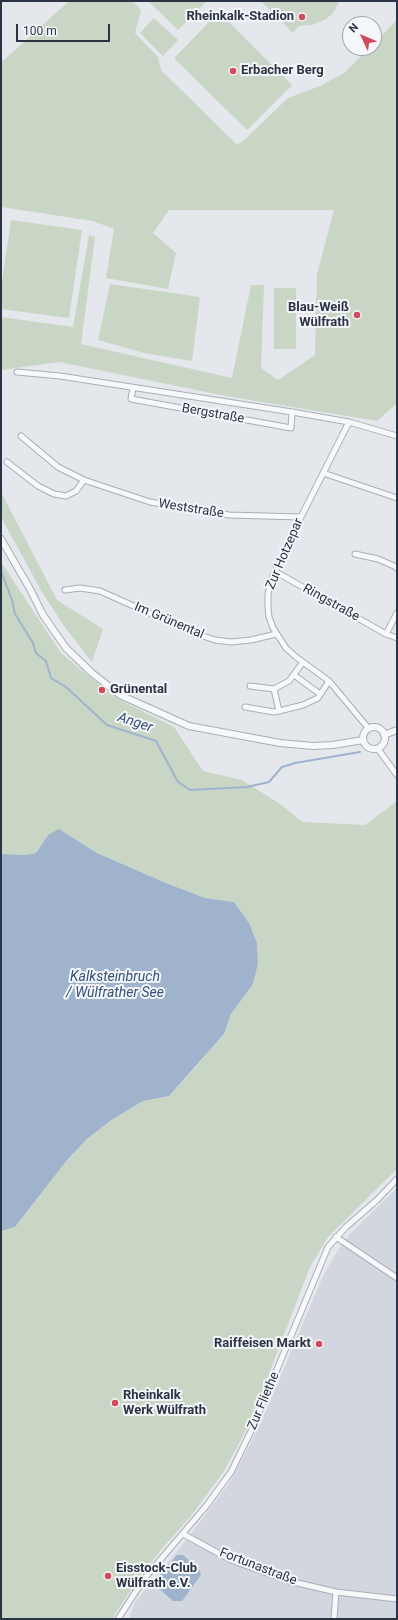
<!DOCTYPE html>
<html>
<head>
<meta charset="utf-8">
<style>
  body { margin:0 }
  #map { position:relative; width:398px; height:1620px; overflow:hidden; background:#e4e7ec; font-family:Roboto,sans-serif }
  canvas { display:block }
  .frame { position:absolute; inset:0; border:2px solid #2b3445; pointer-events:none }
  .north { position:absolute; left:342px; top:16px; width:40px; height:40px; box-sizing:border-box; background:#f4f6f9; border:1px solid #a4a8b1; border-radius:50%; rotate:314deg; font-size:11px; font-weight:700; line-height:16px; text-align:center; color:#2b3445 }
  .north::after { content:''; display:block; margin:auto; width:14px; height:18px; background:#d1495b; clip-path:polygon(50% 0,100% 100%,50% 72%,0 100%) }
  .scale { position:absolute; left:16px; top:24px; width:94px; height:18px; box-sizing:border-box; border:2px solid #2b3445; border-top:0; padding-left:5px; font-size:12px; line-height:14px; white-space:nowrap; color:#2b3445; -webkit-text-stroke:3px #f4f6f9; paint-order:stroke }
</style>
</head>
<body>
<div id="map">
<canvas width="398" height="1620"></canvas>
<div class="frame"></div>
<div class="north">N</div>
<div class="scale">100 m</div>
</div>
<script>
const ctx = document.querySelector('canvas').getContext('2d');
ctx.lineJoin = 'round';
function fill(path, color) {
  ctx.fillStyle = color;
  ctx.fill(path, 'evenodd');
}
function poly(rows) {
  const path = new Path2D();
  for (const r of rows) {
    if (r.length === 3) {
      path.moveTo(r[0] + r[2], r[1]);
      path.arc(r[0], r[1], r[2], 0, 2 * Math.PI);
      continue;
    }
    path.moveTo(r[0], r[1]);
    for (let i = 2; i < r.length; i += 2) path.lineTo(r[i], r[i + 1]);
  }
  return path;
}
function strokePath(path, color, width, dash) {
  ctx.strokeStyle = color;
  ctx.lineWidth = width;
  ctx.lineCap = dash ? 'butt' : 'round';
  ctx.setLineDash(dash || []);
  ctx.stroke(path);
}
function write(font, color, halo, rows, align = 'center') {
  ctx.font = font + ' Roboto,sans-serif';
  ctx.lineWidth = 4;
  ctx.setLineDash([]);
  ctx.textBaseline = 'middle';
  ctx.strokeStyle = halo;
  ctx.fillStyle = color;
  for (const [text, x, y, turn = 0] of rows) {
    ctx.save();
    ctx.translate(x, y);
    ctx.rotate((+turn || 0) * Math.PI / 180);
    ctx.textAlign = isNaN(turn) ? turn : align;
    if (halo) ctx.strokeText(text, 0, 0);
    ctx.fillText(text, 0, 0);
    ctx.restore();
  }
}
fill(poly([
  [397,1188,397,1619,129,1619,135,1602,183,1544,228,1485,244,1456,261,1422,323,1276,338,1250,351,1233]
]), '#d2d6de');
fill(poly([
  [69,1,133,1,141,10,135,33,158,57,161,70,236,144,241,143,288,98,320,86,344,73,369,48,374,48,374,43,397,20,397,403,377,421,226,396,59,362,1,370,1,317,73,327,89,235,95,237,81,344,232,378,251,285,264,285,261,368,278,380,315,355,317,274,334,210,169,210,153,233,176,253,168,289,106,278,114,229,93,221,1,207,1,61,3,61],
  [148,1,207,1,178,30],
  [261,1,340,1,333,13,326,19,312,25,299,26,293,33],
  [219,12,292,85,247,130,174,58],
  [154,18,178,40,163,56,140,33],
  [11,220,82,230,69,318,1,309,1,288],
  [110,284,200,297,192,361,144,353,98,340],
  [274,288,296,288,296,349,274,349],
  [1,492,57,600,103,629,92,662,64,626,42,592,1,517],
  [1,562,61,653,114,697,174,727,203,771,242,780,280,804,302,822,365,825,397,801,397,1169,328,1237,310,1267,250,1423,224,1471,191,1516,160,1551,135,1584,112,1619,1,1619,1,1231,15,1227,67,1160,87,1139,110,1121,143,1101,169,1096,191,1072,224,1034,231,1014,253,984,258,964,257,943,249,923,234,902,205,898,166,883,97,853,78,842,48,835,36,853,26,855,1,854]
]), '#c9d6c5');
fill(poly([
  [59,829,97,853,166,883,205,898,234,902,249,923,257,943,258,964,253,984,231,1014,224,1034,169,1096,143,1101,110,1121,87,1139,67,1160,15,1227,1,1231,1,854,26,855,36,853,48,835],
  [177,1555,183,1555,199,1569,201,1575,182,1601,173,1601,156,1586,157,1579]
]), '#9fb4cc');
strokePath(poly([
  [1,571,12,600,15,614,33,643,36,653,46,661,51,678,66,687,107,725,156,741,178,782,190,790,247,787,269,782,282,767,295,763,360,752]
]), '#9fb4cc', 2);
const minor = poly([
  [17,372,60,376,292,412,349,422,397,436],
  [133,388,131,399,291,428,292,412],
  [349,422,301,517,271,580,268,594,268,608,269,617,273,628,286,648,296,657,329,681,369,729],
  [21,436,58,467,84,480,150,502,229,515,301,517],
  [7,462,38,486,54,494,66,496,76,491,84,480],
  [323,473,397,498],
  [355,554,378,559,394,566,397,568],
  [276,572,386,634,397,638],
  [65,590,80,588,100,591,194,633,215,640,231,642,251,640,276,634],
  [386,634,397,613],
  [303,662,289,681,274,689,279,711,303,705,318,698,329,681],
  [294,675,320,694],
  [250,686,274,689],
  [245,707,274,712,279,711],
  [378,749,397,775],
  [336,1237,397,1278],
  [183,1534,231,1560,289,1581,336,1592,397,1599],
  [118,1619,144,1579,207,1505,231,1472,253,1427,328,1247,346,1227,377,1200,397,1179],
  [334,1619,336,1592]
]);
const tertiary = poly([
  [1,539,30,589,43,615,66,648,92,673,120,695,189,726,280,743,313,746,333,745,363,740],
  [374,738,11],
  [384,735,397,730]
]);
strokePath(minor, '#a9aeb7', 7);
strokePath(tertiary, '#a9aeb7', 8);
strokePath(minor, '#f7f8fa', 5);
strokePath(tertiary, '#f7f8fa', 6);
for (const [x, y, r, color] of [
  [302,17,4,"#d1495b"],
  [233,71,4,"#d1495b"],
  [357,315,4,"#d1495b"],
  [102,690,4,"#d1495b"],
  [319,1344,4,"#d1495b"],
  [115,1403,4,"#d1495b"],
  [108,1576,4,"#d1495b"]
]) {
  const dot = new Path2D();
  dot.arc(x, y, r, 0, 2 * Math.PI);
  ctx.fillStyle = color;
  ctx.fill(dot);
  strokePath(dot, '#f4f6f9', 1.5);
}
write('bold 13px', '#2b3445', '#f4f6f9', [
  ["Rheinkalk-Stadion",294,17,"right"],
  ["Erbacher Berg",241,71],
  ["Blau-Weiß",349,308,"right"],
  ["Wülfrath",349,323,"right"],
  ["Grünental",110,690],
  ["Raiffeisen Markt",311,1344,"right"],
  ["Rheinkalk",123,1396],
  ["Werk Wülfrath",123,1411],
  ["Eisstock-Club",116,1569],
  ["Wülfrath e.V.",116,1584]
], 'left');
write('13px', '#2b3445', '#f4f6f9', [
  ["Bergstraße",213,414,10],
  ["Weststraße",191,509,9],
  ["Zur Hotzepar",285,554,-67],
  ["Ringstraße",331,603,29],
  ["Im Grünental",169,621,23],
  ["Zur Fliethe",264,1401,-67],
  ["Fortunastraße",258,1567,21]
]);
write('italic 14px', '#34527a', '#f4f6f9', [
  ["Anger",135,723,18],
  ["Kalksteinbruch",115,977],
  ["/ Wülfrather See",115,993]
]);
</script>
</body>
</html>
